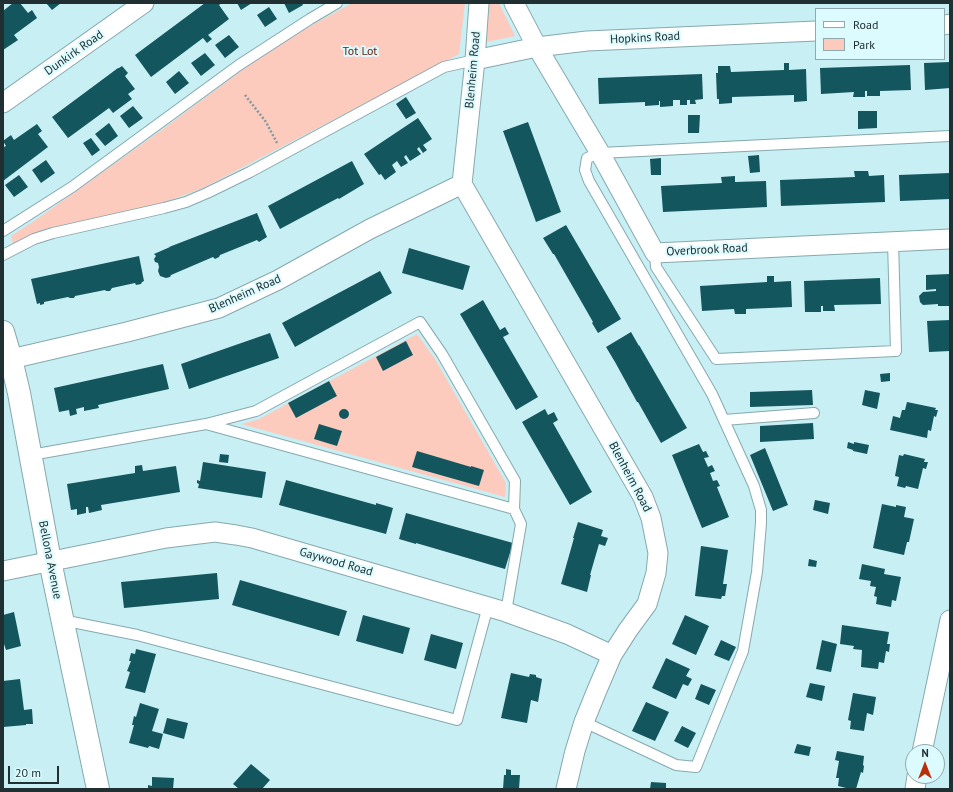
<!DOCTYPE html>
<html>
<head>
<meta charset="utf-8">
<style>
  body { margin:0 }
  #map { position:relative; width:953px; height:792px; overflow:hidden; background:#c8eff4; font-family:"PT Sans",sans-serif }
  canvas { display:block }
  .frame { position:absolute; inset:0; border:4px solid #202f31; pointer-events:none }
  .legend { position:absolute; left:815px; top:8px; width:130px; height:52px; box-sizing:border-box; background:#dcfbff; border:1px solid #91a9ad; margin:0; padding:5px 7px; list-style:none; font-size:12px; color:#202f31 }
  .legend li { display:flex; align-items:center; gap:8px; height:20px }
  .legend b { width:20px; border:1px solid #91a9ad }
  .north { position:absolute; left:905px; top:744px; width:40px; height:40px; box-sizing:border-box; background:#dcfbff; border:1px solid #91a9ad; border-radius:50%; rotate:0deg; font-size:11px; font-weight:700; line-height:16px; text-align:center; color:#202f31 }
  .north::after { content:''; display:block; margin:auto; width:14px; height:18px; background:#b92f09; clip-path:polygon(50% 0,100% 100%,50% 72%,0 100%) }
  .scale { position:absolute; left:8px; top:766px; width:51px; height:18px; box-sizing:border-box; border:2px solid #202f31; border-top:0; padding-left:5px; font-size:12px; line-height:14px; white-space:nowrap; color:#202f31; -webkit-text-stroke:3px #dcfbff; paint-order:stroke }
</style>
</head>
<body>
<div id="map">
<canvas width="953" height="792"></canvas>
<div class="frame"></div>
<ul class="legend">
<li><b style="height:5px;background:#fff"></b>Road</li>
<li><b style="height:11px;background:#fccbbe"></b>Park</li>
</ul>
<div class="north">N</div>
<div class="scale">20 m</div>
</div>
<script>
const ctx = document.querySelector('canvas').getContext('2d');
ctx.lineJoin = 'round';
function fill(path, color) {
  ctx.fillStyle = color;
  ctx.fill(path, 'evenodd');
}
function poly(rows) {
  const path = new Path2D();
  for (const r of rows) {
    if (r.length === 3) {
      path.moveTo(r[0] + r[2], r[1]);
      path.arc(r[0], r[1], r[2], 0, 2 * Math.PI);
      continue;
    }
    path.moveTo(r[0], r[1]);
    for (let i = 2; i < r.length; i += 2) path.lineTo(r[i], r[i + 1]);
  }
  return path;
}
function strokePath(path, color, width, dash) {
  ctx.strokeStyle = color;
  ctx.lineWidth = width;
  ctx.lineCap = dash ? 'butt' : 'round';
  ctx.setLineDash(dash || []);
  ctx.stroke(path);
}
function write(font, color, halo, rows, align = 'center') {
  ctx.font = font + ' "PT Sans",sans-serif';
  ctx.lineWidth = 4;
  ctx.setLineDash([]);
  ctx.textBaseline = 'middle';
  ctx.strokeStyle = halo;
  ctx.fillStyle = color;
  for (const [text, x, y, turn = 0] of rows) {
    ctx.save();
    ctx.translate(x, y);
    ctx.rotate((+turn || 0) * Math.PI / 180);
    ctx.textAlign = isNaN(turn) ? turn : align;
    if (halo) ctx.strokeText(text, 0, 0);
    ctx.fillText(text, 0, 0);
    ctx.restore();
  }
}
fill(poly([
  [352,3,465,3,459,54,203,188,160,204,77,222,41,231,13,244,11,236,37,219,163,129,273,47],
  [488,3,499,3,515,36,486,42],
  [417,334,435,359,506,483,505,497,241,424,259,419]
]), '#fccbbe');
fill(poly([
  [13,3,20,3,28,13,32,10,37,18,14,35,18,40,3,50,3,11],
  [46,3,61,3,52,10],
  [205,3,222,3,219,5,229,19,208,35,212,39,207,43,203,38,151,77,135,55],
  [237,3,252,3,241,10],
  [284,3,302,3,303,5,289,13],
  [269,7,277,19,265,27,257,15],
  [229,35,239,47,225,58,215,45],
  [205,53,215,65,201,76,191,63],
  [950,62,950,88,925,90,924,63],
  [784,63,789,63,789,70,806,69,807,101,794,102,794,95,732,97,732,103,719,104,719,99,717,99,716,73,718,73,718,66,730,66,731,72,784,70],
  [910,65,911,90,880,91,880,96,867,96,867,91,865,91,865,97,853,97,854,92,821,94,820,68],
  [122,66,128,73,125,76,135,89,128,94,132,99,113,113,109,108,68,138,52,117,118,68,119,68],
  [179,71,189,83,175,94,166,82],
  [702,74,703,99,695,100,696,104,690,104,690,100,687,100,687,105,680,105,680,100,673,100,673,106,660,107,660,101,659,101,659,105,645,106,645,102,599,104,598,78],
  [406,97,416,113,406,119,396,104],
  [133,106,143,118,129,128,120,116],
  [858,111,877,111,877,128,858,129],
  [688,115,700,115,699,133,688,133],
  [418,118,432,139,423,145,427,150,423,153,419,147,417,149,421,154,410,161,406,155,404,157,408,163,401,167,397,161,392,165,396,172,385,180,381,174,379,175,364,154],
  [528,122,561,212,536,222,503,131],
  [109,123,118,136,105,146,95,134],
  [37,124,42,131,38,134,48,147,3,181,3,145,4,147,6,146,3,141,11,135,14,140],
  [91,138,100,150,92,156,83,143],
  [759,155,760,172,750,173,748,156],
  [661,158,661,175,651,175,650,159],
  [46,160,55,173,41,183,32,170],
  [352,161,364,184,339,199,338,198,280,229,268,206],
  [854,171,868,171,869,176,884,175,885,202,781,206,780,180,855,177],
  [950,173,950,199,900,201,899,175],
  [19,175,28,187,14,197,5,185],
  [735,176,735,182,766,181,767,207,663,212,661,186,722,183,721,177],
  [257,213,267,237,259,242,257,240,220,255,219,257,215,259,213,257,171,275,170,277,166,278,160,276,158,271,159,267,158,263,155,262,154,259,156,256,154,254,170,247,169,247],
  [566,225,621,319,598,333,592,323,593,322,554,254,553,254,543,238],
  [409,248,470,266,463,290,402,273],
  [139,256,144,281,142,282,141,284,136,285,135,283,112,288,110,291,106,291,105,290,75,296,74,298,70,298,68,297,44,302,44,304,40,305,40,303,37,304,31,279],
  [380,271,392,293,295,347,282,323],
  [950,274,950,306,938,306,938,304,923,305,920,302,919,296,923,292,936,291,936,289,926,290,926,275],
  [767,276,774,276,774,282,791,281,792,307,746,309,746,314,735,314,734,309,702,311,700,286,767,282],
  [880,278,881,304,834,305,835,311,823,311,823,306,821,306,821,312,805,312,804,281],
  [483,300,500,330,505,327,509,334,503,337,538,397,516,410,460,314],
  [950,320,950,351,929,352,927,321],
  [631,332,639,346,639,345,687,428,661,443,638,402,637,402,615,362,606,347],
  [270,333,279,358,189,389,181,364],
  [406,341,413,355,383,371,376,357],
  [163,364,169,389,98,405,99,408,84,411,84,407,76,409,77,414,70,416,69,410,59,412,54,388],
  [890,373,890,381,881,382,880,374],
  [329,381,337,396,296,418,288,403],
  [812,390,813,405,750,407,750,392],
  [865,390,880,393,877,409,862,405],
  [907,402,936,408,935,410,938,410,936,417,934,416,931,431,928,430,927,438,890,430,893,416,900,418,902,410,905,410],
  [344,414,5],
  [545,409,548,415,554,412,558,420,553,423,592,492,570,505,522,422],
  [813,423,814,439,760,442,760,426],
  [319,424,342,431,337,446,314,439],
  [848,442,854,444,854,442,869,445,867,454,853,451,853,450,847,448],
  [699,444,703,452,706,451,709,457,704,458,708,467,712,465,715,471,710,473,713,481,717,480,720,486,717,487,729,517,702,528,672,455],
  [765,448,788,505,773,511,750,455],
  [417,451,471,467,471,466,484,470,479,486,412,467],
  [220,454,229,455,228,463,219,462],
  [904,454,925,459,924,462,928,462,926,469,923,468,918,489,906,486,905,488,897,486,899,477,895,476,899,455,903,456],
  [203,462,266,472,262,498,198,488,199,484,197,483,197,480,200,481],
  [142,465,143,471,176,466,180,492,101,505,102,510,89,513,88,507,86,507,86,513,77,515,77,509,71,510,67,484,135,473,135,466],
  [286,480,376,505,376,503,393,508,386,534,279,505],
  [815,500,830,503,828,514,813,510],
  [882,504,896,507,896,505,906,507,904,517,914,519,909,542,907,542,904,555,873,548],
  [406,513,513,543,505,569,416,543,416,544,399,539],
  [578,522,603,530,601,536,608,538,605,546,599,544,590,575,591,575,587,592,561,584,574,538,573,538],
  [701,546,728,550,723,584,727,584,725,596,722,596,721,599,695,596],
  [809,559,817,561,816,567,808,566],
  [862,564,885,569,884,574,901,577,896,601,892,600,891,607,876,604,877,597,874,596,876,587,870,586,871,581,859,579],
  [217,573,219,599,124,608,121,582],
  [240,580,347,611,339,636,232,605],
  [14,612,21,646,6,650,3,641,3,615],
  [363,615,410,628,403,654,356,641],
  [685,615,709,626,696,655,672,644],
  [842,625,889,632,887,644,890,644,889,652,886,651,884,663,879,662,878,669,861,667,862,650,853,649,854,646,840,644],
  [431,634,463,643,456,669,424,660],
  [721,640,736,647,729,661,714,655],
  [822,640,837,644,831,672,816,669],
  [136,649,156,654,145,693,125,688,130,672,127,671,131,661,129,661,131,653,135,654],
  [666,658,690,669,686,676,692,679,688,686,683,684,676,699,652,688],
  [511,673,529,677,530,674,536,675,536,677,542,679,538,702,531,700,527,723,501,718],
  [20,679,24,710,32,709,33,724,26,724,26,725,3,727,3,681],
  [810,683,825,686,822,701,806,697],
  [701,684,716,690,709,705,695,699],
  [853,693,876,697,873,715,867,713,864,731,850,729,851,721,848,720],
  [646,702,669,712,655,741,632,731],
  [140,703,159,709,152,731,163,734,159,749,149,746,148,748,129,743,134,725,132,725,134,716,136,717],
  [167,718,188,723,184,739,163,733],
  [682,726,696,733,688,748,674,741],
  [797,744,811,747,809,756,794,753],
  [837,751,864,756,863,765,864,766,863,773,861,772,856,789,850,789,838,786,839,778,836,778,839,761,835,760],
  [251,764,270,780,262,789,239,789,233,784],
  [506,769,511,770,511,775,520,775,519,789,503,789,504,775,506,775],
  [152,777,174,778,173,789,148,789,148,785,152,786],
  [651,782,666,783,666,789,650,789]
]), '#14565e');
const service = poly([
  [3,231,72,187,239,65,310,19,337,3],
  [655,253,656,267,716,359,896,351,893,241],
  [3,255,34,239,53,233,164,208,186,202,207,193,250,172,444,67,475,60],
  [420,322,442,354,515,481,514,509,206,424,256,411,420,322],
  [724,420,814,413],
  [31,455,206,424],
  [506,612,521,524,514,509],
  [62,620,137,635,457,720,488,606],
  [584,722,676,765,696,767,743,651,757,572,761,523,761,510,754,486,712,394,589,181,585,170,587,158,600,153,950,136]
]);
const minor = poly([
  [479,3,475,60,462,184,643,497,651,518,658,553,656,573,647,604,628,630,612,655,597,690,584,722,575,751,566,789],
  [514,3,537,47,600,153,655,253,950,239],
  [944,25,950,24],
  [475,60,537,47,587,41,816,31],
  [3,103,144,3],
  [11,359,127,332,219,308,278,280,370,229,462,184],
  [3,571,166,538,215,532,236,535,252,538,506,612,567,634,612,655],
  [922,752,950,620],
  [915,789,917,776]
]);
const tertiary = poly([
  [3,332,11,359,19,393,50,561,98,789]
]);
strokePath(service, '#85a9af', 12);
strokePath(minor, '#85a9af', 21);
strokePath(tertiary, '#85a9af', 24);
strokePath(poly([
  [245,95,266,122,277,143]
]), '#7d999d', 2.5, [2, 2]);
strokePath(service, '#fff', 10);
strokePath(minor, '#fff', 19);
strokePath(tertiary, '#fff', 22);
write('12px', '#202f31', '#dcfbff', [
  ["Hopkins Road",645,38,-3],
  ["Dunkirk Road",74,53,-35],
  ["Blenheim Road",473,70,-85],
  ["Overbrook Road",707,250,-3],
  ["Blenheim Road",245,294,-24],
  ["Blenheim Road",630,477,62],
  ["Bellona Avenue",50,560,79],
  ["Gaywood Road",336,562,16]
]);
write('12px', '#661c0a', '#dcfbff', [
  ["Tot Lot",360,52]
]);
</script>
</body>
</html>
